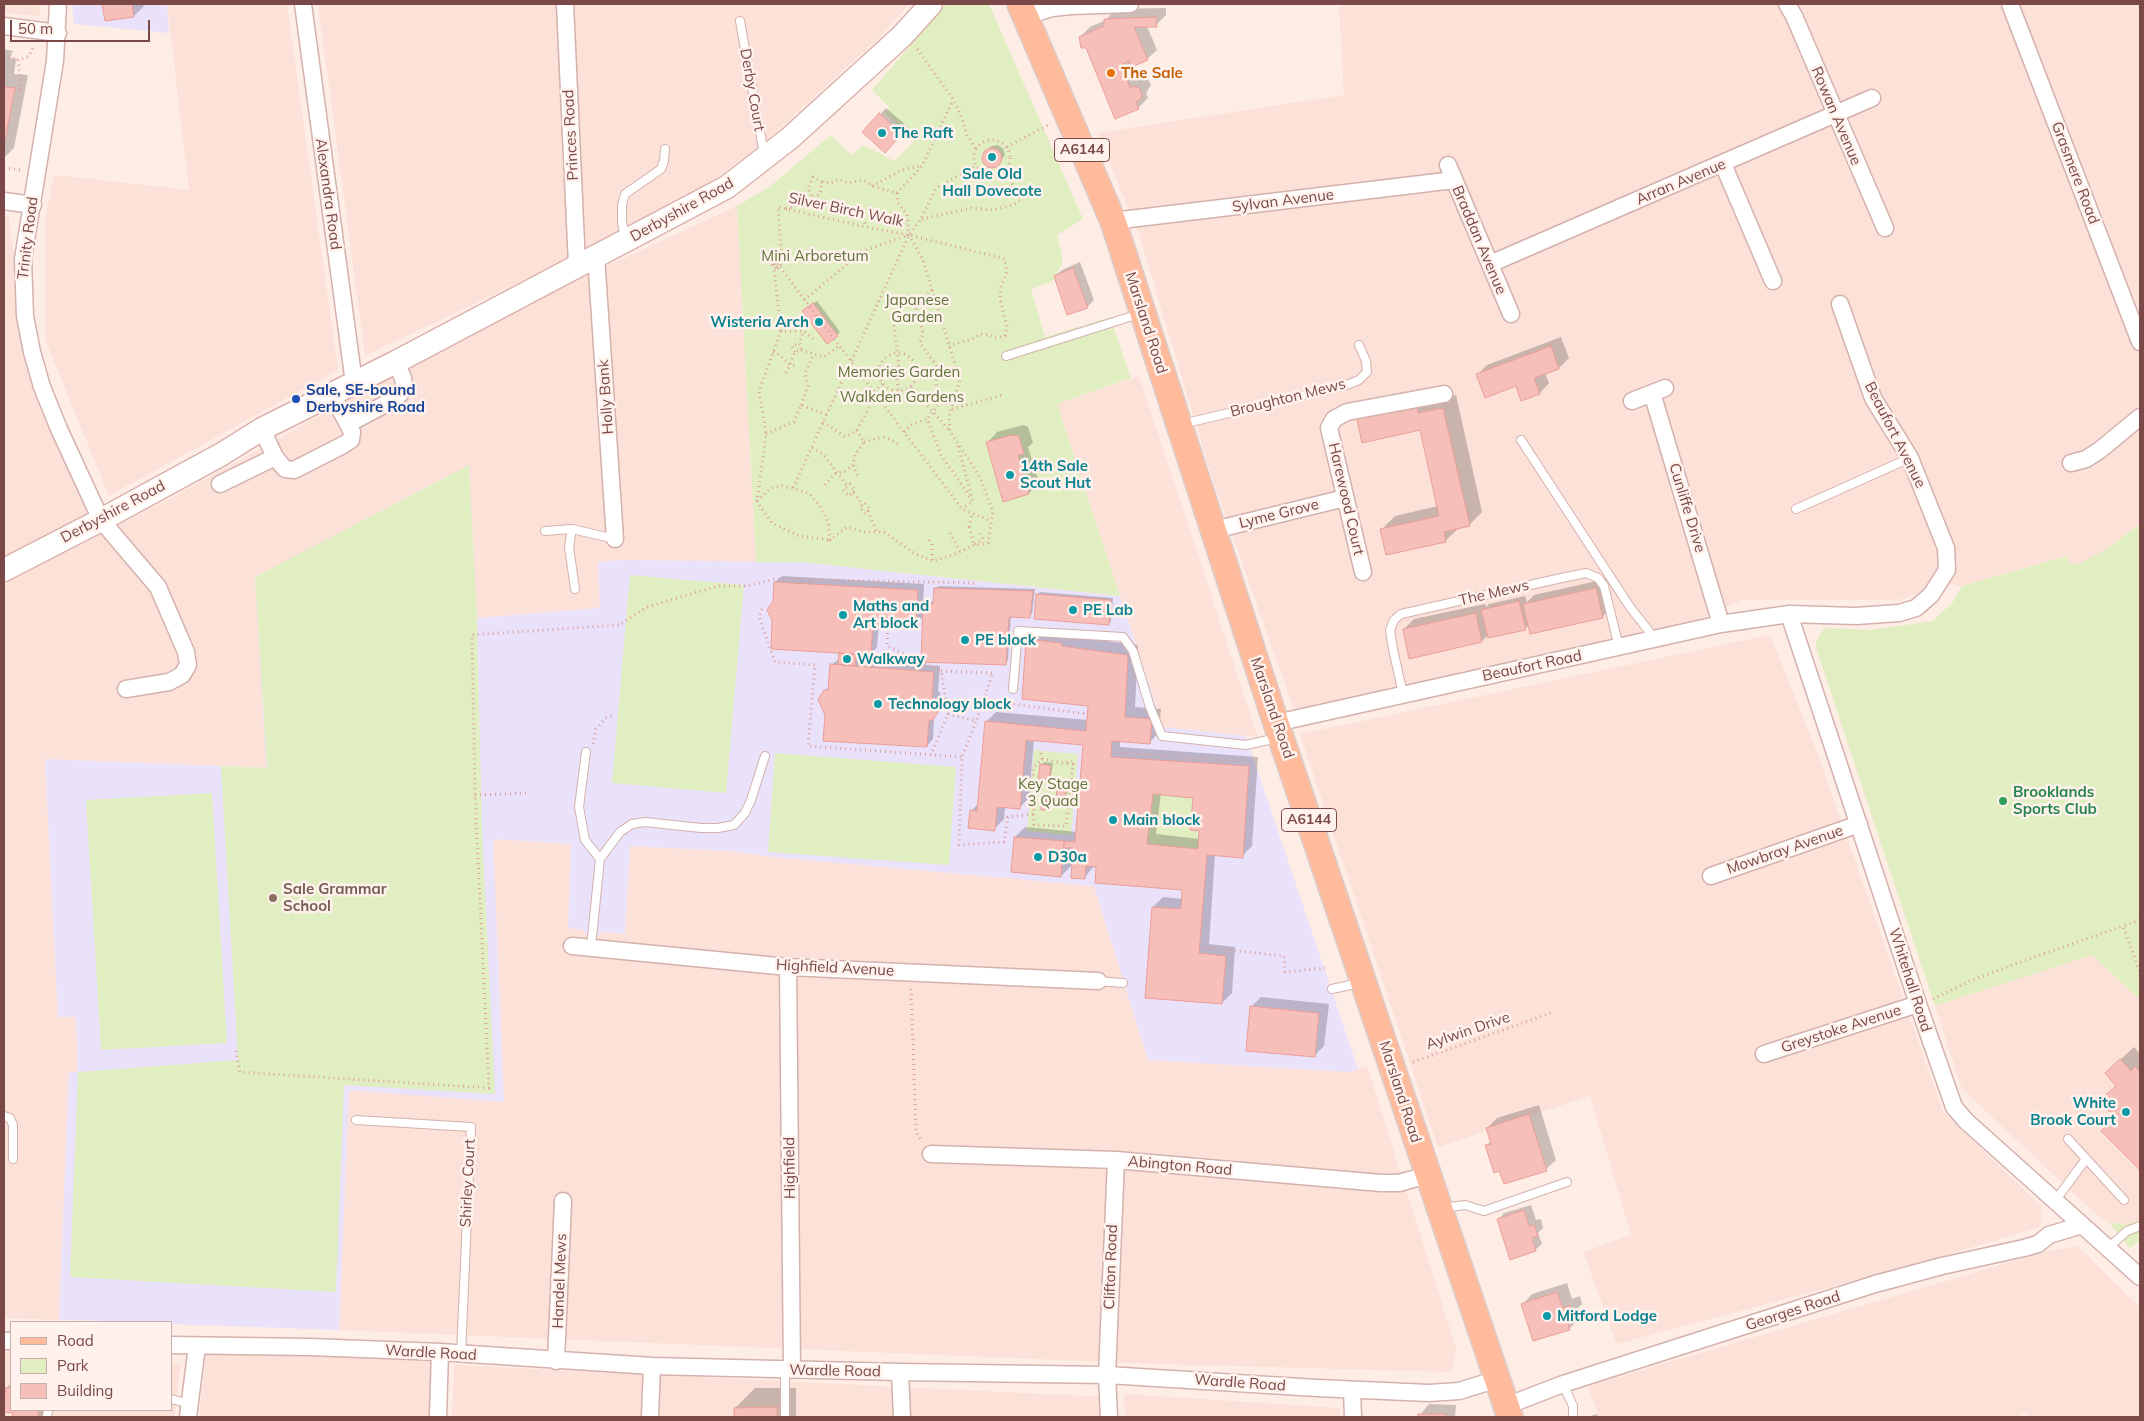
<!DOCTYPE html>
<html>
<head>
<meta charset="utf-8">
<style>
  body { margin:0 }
  #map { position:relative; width:2144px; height:1421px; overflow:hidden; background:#feede5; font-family:Mulish,sans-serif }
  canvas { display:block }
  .frame { position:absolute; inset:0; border:5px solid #7a4947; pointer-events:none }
  .legend { position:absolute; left:10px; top:1321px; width:162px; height:90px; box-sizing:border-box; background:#fff2ed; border:1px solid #caaeab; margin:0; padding:6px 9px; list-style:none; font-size:15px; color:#7a4947 }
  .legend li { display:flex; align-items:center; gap:10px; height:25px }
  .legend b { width:25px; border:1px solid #caaeab }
  .scale { position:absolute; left:10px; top:20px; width:140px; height:22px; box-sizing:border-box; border:2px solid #7a4947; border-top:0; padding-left:6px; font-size:15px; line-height:18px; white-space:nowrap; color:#7a4947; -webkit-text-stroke:4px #fff2ed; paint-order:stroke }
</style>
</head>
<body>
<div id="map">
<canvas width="2144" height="1421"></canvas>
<div class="frame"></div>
<ul class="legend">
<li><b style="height:6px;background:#ffbb9b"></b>Road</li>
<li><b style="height:14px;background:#e1eec1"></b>Park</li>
<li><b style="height:14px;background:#f7bfb9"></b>Building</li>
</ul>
<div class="scale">50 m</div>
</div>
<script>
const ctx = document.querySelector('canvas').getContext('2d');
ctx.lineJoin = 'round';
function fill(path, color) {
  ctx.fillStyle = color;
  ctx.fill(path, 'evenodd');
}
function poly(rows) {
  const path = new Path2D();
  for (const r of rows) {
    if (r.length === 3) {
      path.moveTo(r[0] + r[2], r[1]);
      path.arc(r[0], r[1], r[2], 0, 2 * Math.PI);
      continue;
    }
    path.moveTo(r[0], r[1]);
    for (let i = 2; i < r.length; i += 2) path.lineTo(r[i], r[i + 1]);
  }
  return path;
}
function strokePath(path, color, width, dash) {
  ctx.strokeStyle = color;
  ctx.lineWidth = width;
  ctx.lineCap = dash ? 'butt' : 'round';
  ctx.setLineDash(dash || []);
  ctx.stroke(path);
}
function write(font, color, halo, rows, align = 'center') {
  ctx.font = font + ' Mulish,sans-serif';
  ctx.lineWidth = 5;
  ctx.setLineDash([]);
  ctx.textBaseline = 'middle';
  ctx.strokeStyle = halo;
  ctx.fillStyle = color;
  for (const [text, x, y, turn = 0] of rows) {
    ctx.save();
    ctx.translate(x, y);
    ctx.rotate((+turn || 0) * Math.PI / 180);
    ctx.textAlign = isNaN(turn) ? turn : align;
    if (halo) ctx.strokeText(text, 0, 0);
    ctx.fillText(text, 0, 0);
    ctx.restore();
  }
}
fill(poly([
  [4,4,39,4,40,16,4,13],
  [167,4,287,4,338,370,109,496,45,339,45,219,54,175,189,190],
  [318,4,909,4,881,36,771,136,711,183,532,276,365,356],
  [1347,4,2140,4,2140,524,2105,550,2079,564,2071,563,2066,556,1962,586,1931,580,1916,595,1898,600,1741,600,1677,630,1294,710,1210,472,1138,231,1097,133,1344,95,1339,7],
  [737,206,756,562,624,560,598,562,600,608,477,618,468,466,256,577,267,768,45,759,58,1017,76,1017,78,1072,69,1072,59,1320,4,1318,4,584,175,496,499,316],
  [4,216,9,216,26,361,89,513,4,557],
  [1139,376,1258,737,1163,727,1147,677,1057,404],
  [1770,635,1819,757,1943,1112,2042,1207,2040,1227,1920,1263,1617,1344,1583,1252,1631,1235,1590,1096,1438,1147,1300,734],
  [492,839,571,844,568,928,583,930,598,935,604,932,625,934,630,846,730,851,774,857,1094,886,1350,1072,1367,1066,1456,1348,1452,1372,1157,1364,339,1330,349,1089,504,1102],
  [2092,954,2140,1000,2140,1220,2127,1224,2109,1223,2099,1217,1962,1089,1935,1006],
  [2077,1246,2140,1307,2140,1417,2030,1417,2024,1412,2020,1417,1599,1417,1588,1386,2045,1252],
  [4,1352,11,1353,11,1410,171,1410,171,1363,181,1364,174,1417,4,1417],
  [206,1354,432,1359,430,1417,199,1417],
  [454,1365,1105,1397,1106,1417,452,1417],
  [1124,1394,1340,1408,1340,1417,1125,1417]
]), '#fce1d8');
fill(poly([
  [72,4,167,4,169,33,74,24],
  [469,465,477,618,600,608,598,562,624,560,801,562,1120,596,1163,727,1246,736,1358,1069,1350,1072,1148,1060,1094,886,774,857,730,851,630,846,625,934,604,932,598,935,585,934,583,930,568,928,571,844,493,839,504,1102,349,1090,339,1330,171,1324,171,1322,59,1320,69,1072,78,1072,76,1017,58,1017,45,759,266,768,255,577]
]), '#eae1fb');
fill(poly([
  [946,4,989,4,1083,219,1057,235,1062,254,1062,263,1055,278,1051,282,1031,289,1045,337,1110,317,1131,378,1057,404,1120,596,801,562,756,562,737,206,769,187,831,135,851,155,864,145,894,161,914,141,885,113,890,108,872,90],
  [469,465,477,618,482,831,495,1094,344,1085,336,1292,70,1277,78,1072,238,1060,221,766,267,768,255,577],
  [2140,524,2140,1000,2092,955,1935,1006,1816,648,1816,641,1824,628,1871,630,1933,621,1953,602,1962,586,2067,556,2069,562,2079,564,2105,550],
  [630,575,744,585,726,793,612,783],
  [1034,750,1078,754,1071,835,1027,831],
  [775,753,956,767,949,865,768,852],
  [212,793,227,1043,101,1050,86,800],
  [1153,794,1193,798,1190,830,1199,831,1198,849,1147,844],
  [2140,1220,2140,1240,2130,1248,2109,1223,2127,1224]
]), '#e1eec1');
fill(poly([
  [104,4,143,4,144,6,134,16,106,20],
  [1166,8,1166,15,1156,25,1147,26,1157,50,1147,59,1135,64,1140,79,1145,77,1148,79,1151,85,1146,93,1148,98,1138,108,1080,37,1090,27,1106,20,1115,9],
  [4,49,13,51,10,58,16,59,14,74,28,75,14,148,4,158],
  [886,108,908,127,891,145,880,114],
  [998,145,1003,149,1005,155,996,166,988,166,984,162,983,153,992,146],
  [1080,262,1094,300,1087,307,1055,276,1062,270],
  [817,301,840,332,837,335,807,308],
  [1561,337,1569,358,1559,368,1545,373,1549,383,1540,393,1522,399,1516,385,1477,375,1487,365],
  [1456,395,1482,512,1469,525,1459,528,1445,541,1382,529,1395,516,1438,506,1421,429,1357,415],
  [1023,425,1028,427,1033,443,1028,447,1039,483,1029,493,988,442,997,432],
  [782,576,924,584,923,606,927,601,935,602,935,589,938,586,1035,589,1032,614,1029,616,1011,615,1008,660,1006,663,924,616,915,624,879,622,877,647,871,654,865,653,860,660,940,666,938,690,945,702,934,718,933,739,927,746,826,715,825,691,830,685,831,665,840,658,840,652,774,601,775,582],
  [1606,579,1612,607,1602,617,1529,625,1525,628,1488,635,1482,641,1404,629,1414,619,1485,604,1486,607,1489,604,1525,596,1527,602,1534,595],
  [1040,592,1113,598,1111,621,1108,624,1037,595],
  [1038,630,1072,637,1138,645,1135,707,1161,709,1159,732,1150,742,1120,741,1120,747,1258,757,1252,846,1242,856,1215,854,1209,944,1235,947,1232,993,1222,1003,1153,907,1163,897,1183,899,1184,889,1097,866,1094,866,1084,878,1073,864,1061,876,1015,837,1025,827,1077,832,1085,743,1034,739,1029,798,1019,808,1005,807,1004,819,994,829,971,811,979,803,986,722,996,712,1088,720,1090,705,1028,640],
  [1161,793,1195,797,1201,830,1200,839,1156,834],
  [1044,762,1053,763,1051,776,1048,779,1042,765],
  [1062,781,1069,782,1067,794,1064,797,1059,784],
  [1046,798,1048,798,1047,806,1044,809,1043,800],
  [1261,997,1329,1004,1324,1046,1314,1056,1251,1007],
  [2134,1047,2140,1054,2140,1168,2103,1131,2120,1114,2117,1085,2120,1060],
  [1539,1105,1556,1160,1546,1169,1500,1169,1486,1146,1491,1141,1487,1128,1497,1118],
  [1531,1205,1536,1220,1541,1219,1543,1228,1538,1233,1542,1244,1535,1250,1498,1220,1504,1213],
  [1567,1283,1572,1299,1580,1296,1582,1304,1576,1310,1579,1319,1569,1329,1523,1304,1532,1294],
  [11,1383,11,1410,44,1410,43,1417,14,1417,14,1411,5,1411,6,1389],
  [755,1388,796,1388,796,1417,735,1417,735,1408],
  [1429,1404,1456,1405,1455,1417,1381,1417,1419,1416],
  [1597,1414,1598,1417,1587,1417]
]), '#0003');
const building = poly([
  [102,4,132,4,134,17,105,21,102,4],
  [1156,17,1157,27,1134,27,1148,60,1132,67,1129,61,1122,64,1130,88,1134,86,1139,88,1142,95,1140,100,1136,102,1139,109,1115,119,1086,48,1081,48,1079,37,1104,26,1104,19,1156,17],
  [4,87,15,88,4,146,4,87],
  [879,113,902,134,885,153,862,132,879,113],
  [992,158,10],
  [1073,268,1088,308,1067,315,1054,276,1073,268],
  [813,303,838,336,827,344,802,311,813,303],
  [1551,346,1559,369,1534,378,1540,394,1521,401,1516,386,1485,398,1476,374,1551,346],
  [1416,402,1418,413,1443,408,1470,526,1444,532,1446,542,1386,555,1380,529,1439,516,1420,430,1362,443,1356,415,1416,402],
  [1012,435,1019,436,1024,454,1018,455,1029,494,1003,502,986,442,1012,435],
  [774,582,918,590,916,625,873,622,871,655,771,649,772,620,767,610,773,601,774,582],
  [934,588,1033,591,1030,618,1009,617,1006,665,921,662,923,604,933,604,934,588],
  [1596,588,1603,618,1530,634,1523,604,1596,588],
  [1036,594,1111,600,1109,625,1034,619,1036,594],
  [1519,601,1526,630,1488,638,1481,610,1519,601],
  [1476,613,1482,642,1409,659,1403,629,1476,613],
  [1026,639,1062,643,1062,646,1128,655,1125,717,1152,719,1150,744,1112,741,1111,757,1249,766,1243,858,1207,855,1199,953,1226,956,1222,1004,1145,998,1152,907,1181,909,1182,890,1095,883,1096,867,1086,866,1085,879,1071,878,1073,848,1064,848,1064,841,1075,842,1083,745,1026,740,1020,809,997,807,995,831,968,828,970,810,977,811,985,721,1086,731,1088,706,1022,699,1026,639],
  [1153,794,1193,798,1190,830,1199,831,1198,849,1147,844,1153,794],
  [839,653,856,654,855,666,838,664,839,653],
  [830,664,934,672,932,696,940,709,933,720,929,720,927,747,823,741,825,715,818,699,824,690,828,690,830,664],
  [1040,764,1051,766,1049,780,1038,779,1040,764],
  [1058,784,1066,785,1065,798,1056,798,1058,784],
  [1041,800,1046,800,1045,810,1041,810,1041,800],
  [1014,837,1064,841,1061,877,1011,872,1014,837],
  [1250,1006,1319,1013,1315,1057,1246,1051,1250,1006],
  [2120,1059,2131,1071,2135,1066,2140,1072,2140,1170,2101,1131,2118,1115,2107,1110,2102,1098,2116,1086,2105,1073,2120,1059],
  [1529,1114,1547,1171,1504,1184,1499,1171,1494,1173,1485,1145,1491,1144,1486,1128,1529,1114],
  [1524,1210,1529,1226,1534,1225,1538,1236,1532,1238,1536,1251,1510,1260,1497,1219,1524,1210],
  [1557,1292,1563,1308,1570,1305,1573,1315,1566,1317,1570,1330,1533,1341,1521,1304,1557,1292],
  [5,1388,11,1388,11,1410,38,1410,38,1417,12,1417,13,1413,4,1412,5,1388],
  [777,1407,777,1417,734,1417,734,1408,777,1407],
  [1418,1414,1446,1414,1446,1417,1418,1417,1418,1414]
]);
fill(building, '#f7bfb9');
strokePath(building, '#eb9e98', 1);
const lane = poly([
  [740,21,764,154],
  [625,239,622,222,622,205,625,194,661,169,664,161,665,149],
  [1006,356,1139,314],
  [1182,424,1344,386,1359,380,1367,372,1366,361,1359,345],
  [1521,440,1630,607,1655,639],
  [1796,509,1910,458],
  [572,529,569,547,575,589],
  [545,531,572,529,615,539],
  [1013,689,1018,631,1123,637,1133,651,1150,707,1162,736,1246,745,1277,738],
  [1403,694,1393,649,1390,630,1394,620,1401,614,1566,577,1586,573,1598,578,1604,586,1619,647],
  [586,752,579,807,585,840,600,859],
  [591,947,600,859,620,832,632,824,645,822,701,828,718,828,734,825,745,813,751,800,765,756],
  [1098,981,1123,983],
  [1332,989,1359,983],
  [4,1116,10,1118,13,1125,13,1159],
  [356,1120,471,1127,461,1354],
  [2068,1139,2124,1200],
  [2055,1201,2086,1159],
  [1443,1208,1465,1205,1484,1211,1567,1182],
  [2109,1247,2127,1231,2140,1226],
  [1563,1384,1573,1406,1573,1417],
  [171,1399,190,1404],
  [47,1417,48,1410],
  [785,1417,785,1370]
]);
const street = poly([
  [58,4,55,61,23,259,25,316,32,352,42,387,59,429,101,520,158,587,186,652,188,665,182,675,169,682,126,689],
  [303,4,354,383],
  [565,4,577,265],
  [1787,4,1794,16,1885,228],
  [2010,4,2140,342],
  [1026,16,1052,8,1071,6,1130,4],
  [4,26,58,33],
  [1723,164,1773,281],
  [1448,165,1511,314],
  [4,201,33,205],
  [1113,221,1454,180],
  [596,256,615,539],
  [1490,264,1872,98],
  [1652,393,1721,624],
  [1632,401,1665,388],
  [348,424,393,400,401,393,404,386,403,378,396,362],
  [262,429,275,457,285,469,294,470,343,445,351,440,352,432,332,394],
  [2071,463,2086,459,2100,450,2140,417],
  [220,484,275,457],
  [1214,530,1345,498],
  [1363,572,1329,428,1334,419,1347,412,1444,394],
  [1789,614,1918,1004,1954,1107,1966,1121,2140,1277],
  [1276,723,1721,624,1789,614,1856,616,1899,613,1916,608,1931,595,1947,570,1946,548,1910,458,1873,398,1840,304],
  [1711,876,1859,824],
  [572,946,788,967,1098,981],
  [788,967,792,1370],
  [1764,1054,1918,1004],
  [931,1154,1116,1160,1381,1183,1399,1183,1427,1175],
  [4,1341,11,1341],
  [171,1345,310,1347,440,1352,652,1366,900,1372,1107,1375,1317,1388,1429,1393,1459,1391,1498,1379],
  [556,1361,563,1201],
  [900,1372,902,1417],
  [1352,1390,1353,1417],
  [1506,1406,1563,1384,1875,1284,1942,1266,2024,1248,2038,1244,2049,1235,2082,1225],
  [188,1417,197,1346],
  [438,1417,440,1352],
  [650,1417,652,1366],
  [1109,1417,1107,1375,1116,1160]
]);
const secondary = poly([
  [4,570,101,520,222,454,262,429,396,362,727,187,790,138,902,36,931,4]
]);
const primary = poly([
  [1020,4,1113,221,1276,723,1510,1417]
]);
strokePath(lane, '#d4b1ac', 10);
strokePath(street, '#d4b1ac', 19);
strokePath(secondary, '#dab2ab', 25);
strokePath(primary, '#dacccb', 28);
strokePath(poly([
  [917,49,953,99,961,116,967,135,976,149],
  [4,55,18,60],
  [15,88,20,90,21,83,18,60,29,56,34,45],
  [992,158,18],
  [1007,147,1050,124],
  [4,168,21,170],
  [822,182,831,183,839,179,848,183,863,180,872,186,897,193,898,203,907,214,909,235,923,260,932,290,920,300,914,315],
  [872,186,902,170,921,166],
  [897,193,922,166,953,100],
  [813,198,820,194,822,182,813,177,808,189,813,198,814,200,852,209,863,216,866,227],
  [786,209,814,200],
  [922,219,971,208,993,210,1013,205,1021,200,1005,170],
  [776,264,774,262,776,261,779,263,781,261,777,256,771,259,771,263,774,268,778,268,778,267,773,266,772,261,776,258,779,259,780,261,777,259,773,262,774,265,778,264,780,267],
  [780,267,962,509,991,521],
  [932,290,960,380,949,416,950,431,980,477,993,512,988,543,974,545,953,555,932,561,914,553,884,532,865,532,847,527,830,540,828,522,822,509,810,494,793,488,909,235,921,219,936,188,976,166],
  [804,300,863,251,908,235],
  [781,331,774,270,780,267,782,261,778,207,866,227,909,235,1005,259,1007,272,1001,287,1000,299,1007,326,1005,336,995,338,990,335,980,334,975,338,949,346],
  [813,339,804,331,781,331,759,391,766,434,757,502,772,523,799,536,830,540],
  [801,350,824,357,839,346],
  [773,352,780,355,790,365,798,366],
  [795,352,792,346,799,343],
  [898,372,19],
  [879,372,892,372,894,377,897,379],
  [892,372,895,368,899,367,893,317,908,318,914,315,920,321,923,333,920,343,938,368,936,382,937,407,927,419],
  [786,373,795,352,801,350,801,347,799,343,804,331],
  [897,379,901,378,903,372,917,372],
  [897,379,898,391],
  [911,387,950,431],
  [874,391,882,384],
  [801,405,808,386,805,373,814,354],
  [952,409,1002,395],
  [823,422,844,436,848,436,857,430,876,395],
  [857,430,864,442,855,455,853,465,859,478],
  [904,432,911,425,927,419,941,455,973,501,962,509],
  [766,434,794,422,801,405,827,415],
  [864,442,882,437,890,439,898,444],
  [958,446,972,498],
  [812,448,823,454,848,487],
  [825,485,834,474,845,471,853,465],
  [853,492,855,490,850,484,843,490,849,496,853,492,863,505],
  [757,501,771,488,782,486,793,488],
  [865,503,870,509,865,514,860,507,865,503],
  [868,511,877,532],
  [969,527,974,545,983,539,979,530],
  [969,527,972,514],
  [950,533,960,551],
  [929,540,932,544,932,561],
  [762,609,759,617,775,662,815,665,808,746,962,757],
  [888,623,887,646,941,671,948,714,931,755],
  [941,671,993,673,976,721],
  [984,700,1087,714],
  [948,714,976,721,962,757,959,845,1004,842,1008,817,1034,814],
  [593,744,596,729,606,718,615,715],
  [1111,752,1230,761,1245,759],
  [1041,753,1042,759,1033,768,1034,825,1066,826,1073,764,1063,763],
  [1042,759,1063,763,1072,761],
  [475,795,529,793],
  [2140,920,2123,926,2140,973],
  [1200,947,1284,956,1285,972,1325,968],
  [911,989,916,1132,922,1141],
  [1933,999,1970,981,2015,964,2123,926],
  [236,1051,240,1072,489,1088,475,795,472,635,619,625,647,607,718,586,746,586,775,579,978,583],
  [1413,1062,1551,1013]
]), '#dca19c', 3, [1, 4]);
strokePath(lane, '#fff', 8);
strokePath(street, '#fff', 16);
strokePath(secondary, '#fff', 22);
strokePath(primary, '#ffbb9b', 25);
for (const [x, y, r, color] of [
  [1111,73,5,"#e8710a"],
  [882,133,5,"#0f9aa8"],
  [992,157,5,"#0f9aa8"],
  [819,322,5,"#0f9aa8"],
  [296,399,5,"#1a4fb4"],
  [1010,475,5,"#0f9aa8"],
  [1073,610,5,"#0f9aa8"],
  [843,615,5,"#0f9aa8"],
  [965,640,5,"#0f9aa8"],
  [847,659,5,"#0f9aa8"],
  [878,704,5,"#0f9aa8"],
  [2003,801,5,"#2e9e5b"],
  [1113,820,5,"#0f9aa8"],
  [1038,857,5,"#0f9aa8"],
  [273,898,5,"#8d6e63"],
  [2126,1112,5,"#0f9aa8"],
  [1547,1316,5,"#0f9aa8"]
]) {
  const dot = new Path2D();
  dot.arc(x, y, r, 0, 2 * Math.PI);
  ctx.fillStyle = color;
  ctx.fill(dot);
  strokePath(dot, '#fff2ed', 2);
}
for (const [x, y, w] of [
  [1082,150,55],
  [1309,820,55]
]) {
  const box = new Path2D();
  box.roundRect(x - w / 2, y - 11.5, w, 23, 4);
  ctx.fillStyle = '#fff2ed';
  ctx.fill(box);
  strokePath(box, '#7a4947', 1);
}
write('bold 14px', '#7a4947', null, [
  ["A6144",1082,150],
  ["A6144",1309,820]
]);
write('bold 15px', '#c56008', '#fff2ed', [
  ["The Sale",1121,73]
], 'left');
write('15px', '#7a4947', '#fff2ed', [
  ["Derby Court",752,90,80],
  ["Rowan Avenue",1836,116,67],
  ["Princes Road",571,135,-93],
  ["Grasmere Road",2075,173,69],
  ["Arran Avenue",1681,182,-23],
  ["Alexandra Road",328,194,82],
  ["Sylvan Avenue",1283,201,-7],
  ["Derbyshire Road",682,210,-29],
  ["Silver Birch Walk",846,210,12],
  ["Trinity Road",28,238,-83],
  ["Braddan Avenue",1479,240,67],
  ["Marsland Road",1146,323,72],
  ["Holly Bank",606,397,-94],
  ["Broughton Mews",1288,398,-14],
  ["Beaufort Avenue",1895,435,63],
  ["Harewood Court",1346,499,77],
  ["Cunliffe Drive",1687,508,73],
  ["Derbyshire Road",113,512,-28],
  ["Lyme Grove",1279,514,-14],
  ["The Mews",1494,593,-13],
  ["Beaufort Road",1532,666,-12],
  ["Marsland Road",1272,708,71],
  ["Mowbray Avenue",1785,850,-19],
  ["Highfield Avenue",835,968,3],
  ["Whitehall Road",1910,980,72],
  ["Greystoke Avenue",1841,1029,-18],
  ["Aylwin Drive",1468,1031,-19],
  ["Marsland Road",1400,1092,72],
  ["Abington Road",1180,1166,5],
  ["Highfield",790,1168,-91],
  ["Shirley Court",468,1183,-87],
  ["Clifton Road",1111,1267,-88],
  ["Handel Mews",560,1281,-88],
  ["Georges Road",1793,1311,-18],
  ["Wardle Road",431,1353,3],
  ["Wardle Road",835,1371,1],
  ["Wardle Road",1240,1383,4]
]);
write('bold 15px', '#0d838f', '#fff2ed', [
  ["The Raft",892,133],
  ["Sale Old",992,174,"center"],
  ["Hall Dovecote",992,191,"center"],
  ["Wisteria Arch",809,322,"right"],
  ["14th Sale",1020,466],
  ["Scout Hut",1020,483],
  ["Maths and",853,606],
  ["Art block",853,623],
  ["PE Lab",1083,610],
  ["PE block",975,640],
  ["Walkway",857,659],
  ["Technology block",888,704],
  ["Main block",1123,820],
  ["D30a",1048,857],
  ["White",2116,1103,"right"],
  ["Brook Court",2116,1120,"right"],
  ["Mitford Lodge",1557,1316]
], 'left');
write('15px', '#5d7538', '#fff2ed', [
  ["Mini Arboretum",815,256],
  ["Japanese",917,300],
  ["Garden",917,317],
  ["Memories Garden",899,372],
  ["Walkden Gardens",902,397],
  ["Key Stage",1053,784],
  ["3 Quad",1053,801]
]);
write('bold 15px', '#164399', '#fff2ed', [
  ["Sale, SE-bound",306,390],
  ["Derbyshire Road",306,407]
], 'left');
write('bold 15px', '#27864d', '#fff2ed', [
  ["Brooklands",2013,792],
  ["Sports Club",2013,809]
], 'left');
write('bold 15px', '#785e54', '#fff2ed', [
  ["Sale Grammar",283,889],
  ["School",283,906]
], 'left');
</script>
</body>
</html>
